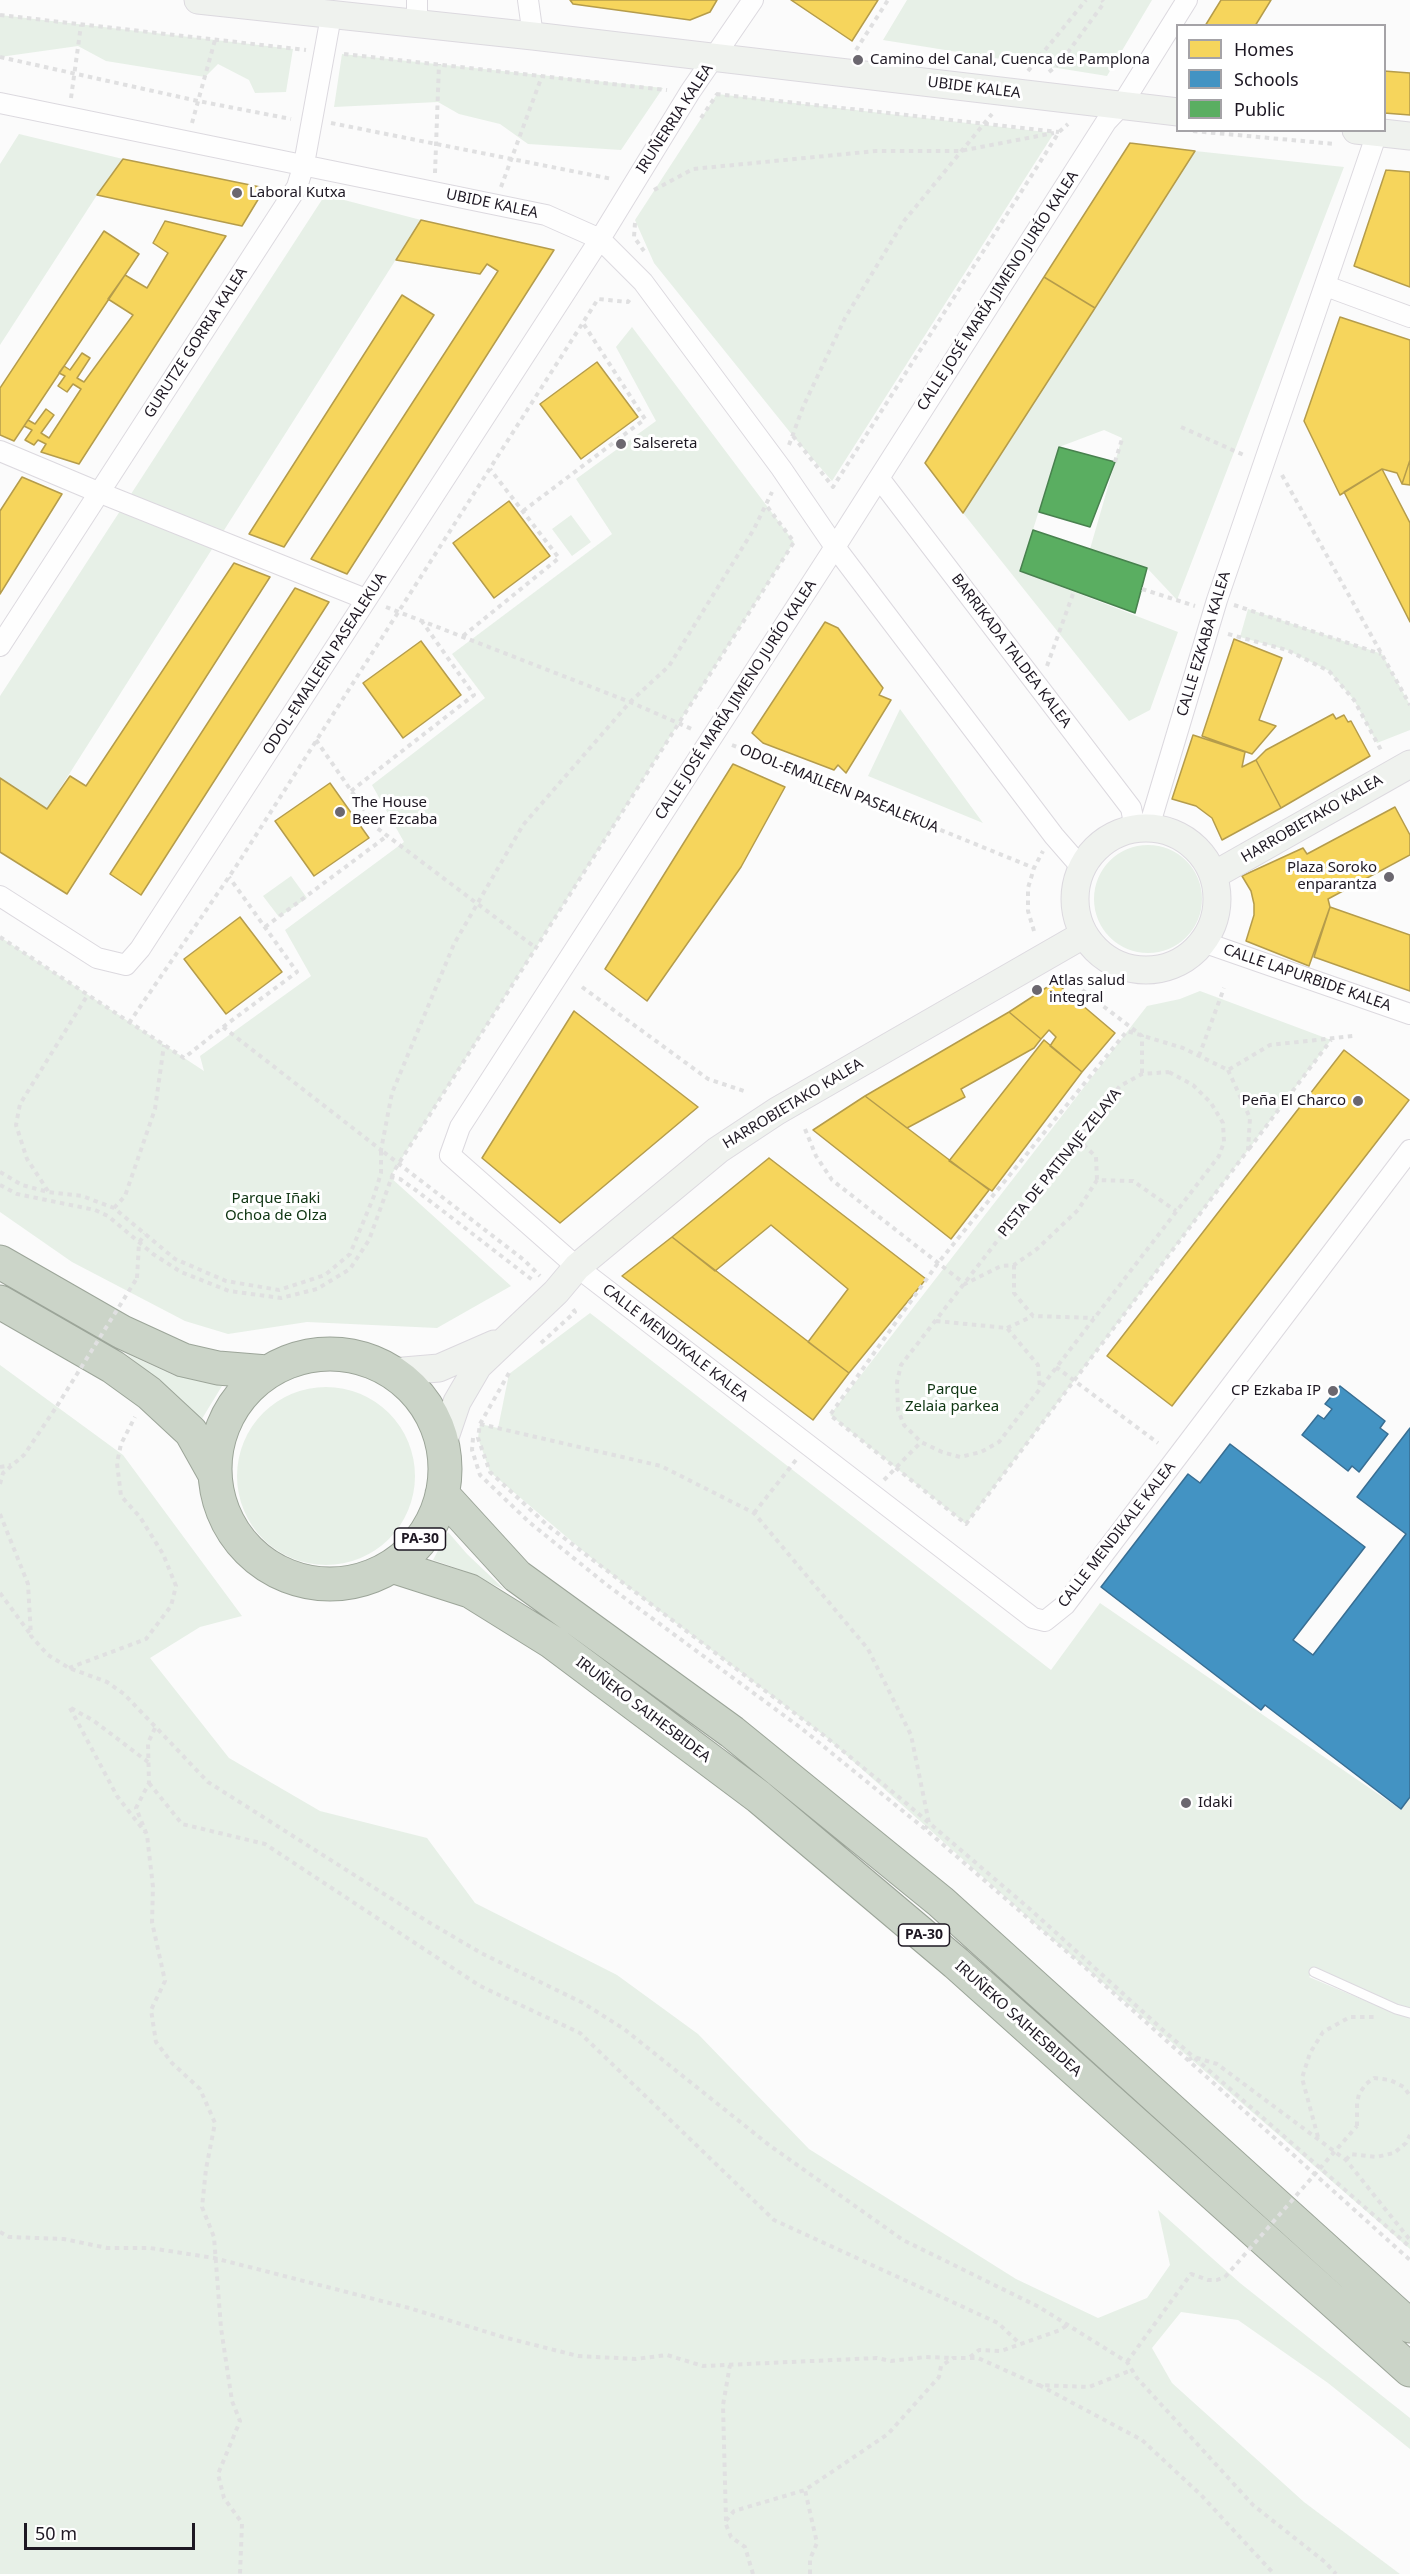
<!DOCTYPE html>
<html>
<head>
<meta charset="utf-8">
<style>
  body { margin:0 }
  #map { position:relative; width:1410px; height:2574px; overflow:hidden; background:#fbfbfb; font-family:"Noto Sans",sans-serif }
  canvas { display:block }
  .legend { position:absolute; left:1176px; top:24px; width:210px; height:108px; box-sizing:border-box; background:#fff; border:2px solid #a5a3a7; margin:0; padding:8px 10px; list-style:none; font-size:18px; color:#1e1823 }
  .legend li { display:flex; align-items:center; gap:12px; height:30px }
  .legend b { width:30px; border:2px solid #a5a3a7 }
  .scale { position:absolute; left:24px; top:2523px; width:171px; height:27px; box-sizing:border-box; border:3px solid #1e1823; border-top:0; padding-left:8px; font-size:18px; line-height:21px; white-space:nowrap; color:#1e1823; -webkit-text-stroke:4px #fff; paint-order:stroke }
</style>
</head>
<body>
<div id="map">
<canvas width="1410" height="2574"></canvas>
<ul class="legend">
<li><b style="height:16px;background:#f6d55c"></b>Homes</li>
<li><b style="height:16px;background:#4393c3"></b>Schools</li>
<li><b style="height:16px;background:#5aae61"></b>Public</li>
</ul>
<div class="scale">50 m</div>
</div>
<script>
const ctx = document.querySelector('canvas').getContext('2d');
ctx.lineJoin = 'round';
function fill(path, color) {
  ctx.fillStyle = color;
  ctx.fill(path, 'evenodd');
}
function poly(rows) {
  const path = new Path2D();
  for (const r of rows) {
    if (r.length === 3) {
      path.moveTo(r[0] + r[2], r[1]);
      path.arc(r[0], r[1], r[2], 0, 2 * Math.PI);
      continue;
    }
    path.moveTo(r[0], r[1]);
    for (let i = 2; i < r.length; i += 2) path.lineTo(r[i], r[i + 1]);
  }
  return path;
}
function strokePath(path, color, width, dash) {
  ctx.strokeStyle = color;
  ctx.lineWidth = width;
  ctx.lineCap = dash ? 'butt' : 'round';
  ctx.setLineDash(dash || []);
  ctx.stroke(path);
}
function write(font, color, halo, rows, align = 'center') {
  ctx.font = font + ' "Noto Sans",sans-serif';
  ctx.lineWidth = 6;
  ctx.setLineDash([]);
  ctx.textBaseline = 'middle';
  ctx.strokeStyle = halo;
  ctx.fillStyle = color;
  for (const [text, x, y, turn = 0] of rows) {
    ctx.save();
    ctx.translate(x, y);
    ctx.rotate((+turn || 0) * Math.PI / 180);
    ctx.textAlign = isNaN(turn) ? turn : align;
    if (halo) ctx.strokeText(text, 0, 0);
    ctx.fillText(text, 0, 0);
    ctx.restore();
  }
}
fill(poly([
  [907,0,1152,0,1107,76,883,40],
  [0,15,293,49,286,92,255,93,249,80,218,64,205,77,106,61,78,46,0,57],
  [342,54,663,88,621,150,528,144,500,124,459,114,438,102,334,107],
  [717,94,1054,133,832,481,793,436,654,263,635,220],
  [19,134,123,159,97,195,0,345,0,164],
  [1195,151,1344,167,1177,600,1147,568,1090,549,1122,438,1104,430,1059,447,1020,571,1178,632,1150,710,1129,721,963,513],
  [325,195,421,220,47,809,0,778,0,696],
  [632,327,794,542,390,1177,511,1286,437,1328,307,1322,228,1334,185,1321,72,1262,0,1212,0,937,204,1071,200,1056,311,976,285,930,404,842,372,785,485,698,452,654,612,534,576,479,656,421,616,347],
  [571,515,591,542,572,556,552,529],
  [1248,609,1382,654,1410,705,1410,730,1377,743,1354,700,1329,671,1287,650,1240,637],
  [900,709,983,823,868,776],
  [1148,899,54],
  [291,876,307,898,279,917,263,896],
  [1200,991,1331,1040,966,1524,830,1415,1147,1006,1180,999],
  [590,1313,1051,1670,1100,1603,1400,1809,1410,1797,1410,2013,1314,1972,1309,1977,1392,2012,1410,2018,1410,2249,1042,1930,826,1737,602,1567,490,1472,478,1438,480,1424,498,1428,509,1374],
  [125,1353,173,1375,222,1386,200,1422,183,1401],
  [0,1365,123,1455,242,1616,200,1627,150,1658,229,1758,320,1811,427,1838,475,1903,617,1975,698,2034,809,2149,1016,2279,1098,2318,1147,2298,1170,2265,1158,2210,1240,2283,1410,2418,1410,2449,1328,2383,1238,2320,1181,2312,1152,2348,1172,2383,1304,2502,1400,2574,0,2574],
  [326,1476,89],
  [448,1532,467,1554,505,1590,465,1571,433,1560]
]), '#e7f0e7');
const homes = poly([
  [570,0,717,0,710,12,690,20,573,4,570,0],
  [791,0,878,0,852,41,791,0],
  [1221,0,1271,0,1255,26,1205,26,1221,0],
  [1384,71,1410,73,1410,115,1384,113,1384,71],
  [1130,143,1195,151,1095,308,1044,277,1130,143],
  [123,159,265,188,242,226,97,195,123,159],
  [1386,170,1410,172,1410,287,1354,266,1386,170],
  [421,220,554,250,347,574,311,559,498,271,487,264,480,274,396,260,421,220],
  [165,221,226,236,79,464,41,452,46,444,38,440,34,445,25,440,32,430,24,426,28,420,35,424,46,409,54,415,41,433,49,438,81,389,73,384,67,392,58,386,65,376,59,373,64,366,70,370,82,353,90,358,77,378,84,382,133,315,108,299,125,275,147,288,168,253,153,243,165,221],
  [104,231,139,254,14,441,0,435,0,388,104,231],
  [1044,277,1095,308,963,513,925,463,1044,277],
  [402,295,434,315,284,547,249,534,402,295],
  [1340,317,1410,340,1410,460,1402,484,1397,473,1382,469,1340,495,1304,421,1340,317],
  [597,362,638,417,581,459,540,404,597,362],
  [1410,460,1410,485,1402,484,1410,460],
  [1382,469,1410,523,1410,622,1344,492,1382,469],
  [22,477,62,494,0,594,0,511,22,477],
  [509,501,550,556,494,598,453,543,509,501],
  [234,563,270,577,67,894,0,852,0,778,47,809,70,776,86,786,234,563],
  [295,588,329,602,141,895,110,874,295,588],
  [825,622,838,628,883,688,879,695,891,700,846,773,838,765,834,770,763,743,752,733,825,622],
  [1234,639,1282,658,1259,720,1276,726,1252,754,1202,736,1234,639],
  [421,641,461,695,403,738,363,683,421,641],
  [1333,714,1336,719,1344,715,1348,722,1351,721,1370,756,1281,808,1256,760,1266,750,1333,714],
  [1193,735,1245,752,1242,767,1256,760,1281,808,1222,840,1212,818,1196,806,1172,799,1193,735],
  [733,764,785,787,741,867,647,1001,605,969,733,764],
  [330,783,369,838,314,876,275,821,330,783],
  [1395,807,1410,835,1410,855,1328,899,1330,907,1309,966,1246,941,1254,915,1254,904,1251,891,1242,876,1303,848,1307,854,1395,807],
  [1330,907,1410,935,1410,991,1314,957,1330,907],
  [240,917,282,972,226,1014,184,959,240,917],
  [1055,982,1115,1033,1082,1072,1050,1046,1056,1037,1049,1030,1041,1039,1009,1012,1055,982],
  [574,1011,698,1107,560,1223,482,1158,574,1011],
  [1009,1012,1041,1039,1034,1048,961,1089,965,1097,907,1128,865,1096,1009,1012],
  [1044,1040,1082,1072,992,1191,949,1161,1044,1040],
  [1344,1050,1409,1100,1172,1406,1107,1356,1344,1050],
  [865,1096,989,1190,951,1239,813,1130,865,1096],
  [769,1158,926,1279,849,1373,808,1342,848,1289,771,1225,715,1271,672,1237,769,1158],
  [672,1237,849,1373,813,1420,622,1276,672,1237]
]);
fill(homes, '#f6d55c');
strokePath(homes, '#b59c4b', 1.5);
const schools = poly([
  [1340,1386,1385,1421,1380,1428,1388,1434,1359,1472,1352,1466,1348,1471,1302,1435,1318,1415,1324,1419,1332,1409,1325,1404,1340,1386],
  [1410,1428,1410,1797,1401,1809,1265,1705,1261,1710,1101,1587,1188,1474,1200,1483,1230,1444,1365,1547,1293,1640,1313,1655,1406,1534,1357,1497,1410,1428]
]);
fill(schools, '#4393c3');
strokePath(schools, '#386e93', 1.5);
const public = poly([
  [1059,447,1115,462,1090,527,1039,512,1059,447],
  [1033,530,1147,568,1135,613,1020,571,1033,530]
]);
fill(public, '#5aae61');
strokePath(public, '#48814e', 1.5);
const lane = poly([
  [1314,1972,1396,2009,1410,2013]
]);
const street = poly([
  [417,0,417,25],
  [528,0,533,36],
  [1187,0,1121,106,1106,122,835,547,460,1127,450,1155,577,1267,1033,1618,1045,1621,1065,1605,1410,1150],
  [0,103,546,215,600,239,643,282,781,468,835,547,1054,836,1081,867],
  [1326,286,1410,317],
  [0,451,93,490],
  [879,478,1131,808,1135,828],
  [108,496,358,596],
  [0,646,297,187,304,164,331,16],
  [1149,827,1217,600,1377,133],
  [0,896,97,958,126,965,140,949,600,239,690,92,753,0],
  [1203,942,1410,1014]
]);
const secondary = poly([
  [198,0,533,36,1178,112],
  [1356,130,1410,136],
  [1146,899,71],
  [1214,875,1410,764],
  [392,1372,439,1368,494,1344],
  [442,1446,457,1402,478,1366,556,1292,577,1267,718,1150,777,1111,1083,935]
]);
const highway = poly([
  [0,1262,122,1332,183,1360,218,1368,267,1372],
  [0,1302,113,1367,149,1393,191,1432,214,1473],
  [330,1469,115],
  [442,1494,517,1576,732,1732,941,1902,1410,2326],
  [392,1566,470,1591,552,1642,759,1797,956,1963,1410,2370]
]);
strokePath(lane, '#dcd9df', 11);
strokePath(street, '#dcd9df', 22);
strokePath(secondary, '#dcd9df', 29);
strokePath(highway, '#9ca599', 35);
strokePath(poly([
  [0,15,306,50],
  [856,50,888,0],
  [344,54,667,90],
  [0,57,198,101,291,119],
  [1028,71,1086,0],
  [1049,72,1060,63,1104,3,1102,0],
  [716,94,1059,132],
  [71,98,81,25],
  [701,118,717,94],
  [192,123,215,40],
  [331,123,612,179],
  [1193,131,1335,144],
  [435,173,439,64],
  [501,187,542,76],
  [654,190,693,169,876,151,960,151,1054,133],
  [635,223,634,237,644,251],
  [1181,427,1246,456],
  [793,436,833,487,1037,167,1059,132,1068,124],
  [789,445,803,407,845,318,904,221,992,114],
  [1115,462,1122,439],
  [1282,475,1410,705],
  [523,511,645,419,583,323],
  [1142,589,1195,606],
  [1234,605,1381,654],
  [386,607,630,702,694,730],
  [1228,634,1287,650,1329,671,1354,700,1382,752],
  [463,636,559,558,490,469],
  [1047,666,1074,591],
  [316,740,377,828,536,948],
  [732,745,1034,868],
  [351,791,474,695,421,620],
  [265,927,387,836],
  [1034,931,1028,911,1028,888,1034,868,1043,851],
  [0,937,184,1058,223,1027,381,1150,392,1093,454,944,523,825,630,702,669,666,754,529,772,492],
  [1068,979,1142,1036,1142,1074],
  [582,987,708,1079,747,1092],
  [129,1023,235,868,598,299,628,302,630,299],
  [223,1027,297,972,229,877],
  [1199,1056,1224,988],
  [1228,1070,1250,1118,1248,1150,966,1524,830,1415,938,1263,1127,1031,1183,1048,1228,1070,1270,1045,1353,1036],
  [1169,1072,1193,1085,1211,1103,1223,1123,1224,1142,1219,1156,999,1442,981,1452,960,1457,942,1452,921,1442,904,1425,898,1410,897,1382,901,1365,1077,1138,1120,1086,1142,1074,1169,1072],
  [805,1129,816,1156,832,1180,965,1284,1001,1266,1014,1265,1037,1249,1078,1210,1097,1180,1133,1181,1176,1211],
  [1077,1138,1096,1157,1097,1180],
  [1249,1149,1331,1040],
  [0,1172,22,1185,48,1192,82,1196,114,1208,175,1259,226,1281,279,1290,325,1275,350,1254,374,1196,381,1173,381,1150,524,1260,540,1276],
  [390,1177,400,1179,417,1191,535,1282],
  [0,1185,17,1194,95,1210,108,1216,153,1254,181,1272,229,1291,281,1298,317,1289,350,1269,369,1240,394,1171,794,542,766,505],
  [48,1191,27,1159,16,1125,20,1104,87,996],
  [114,1208,125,1196,155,1109,164,1045],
  [1014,1265,1014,1293,1033,1316,1094,1318],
  [137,1278,139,1243,145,1234],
  [936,1321,1007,1328,1038,1365,1040,1388],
  [1007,1328,1033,1316],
  [541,1343,575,1312,573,1309],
  [1056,1367,1158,1443],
  [509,1373,480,1424,478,1438,490,1472,547,1525,826,1737,900,1798,1031,1910,1163,2030,1410,2247],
  [480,1424,661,1466,754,1513,868,1649,911,1735,929,1823,925,1829],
  [473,1438,472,1450,480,1475,529,1522,607,1585,801,1728,925,1829,1088,1970,1410,2260],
  [0,1467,11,1465],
  [884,1480,921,1442],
  [0,1484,3,1473,24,1455,57,1406],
  [754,1513,796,1460],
  [0,1514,28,1584,31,1636,48,1655,69,1668,107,1682,124,1694,208,1782,425,1920,481,1953,583,2003,624,2029,769,2145,903,2240,1039,2307,1127,2362,1137,2378,1253,2505,1325,2562,1336,2574],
  [0,1593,31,1635],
  [69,1668,146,1639,171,1606,176,1586,163,1554,140,1517,121,1496,117,1463,121,1444,135,1417],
  [70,1708,117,1796,145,1832],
  [71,1708,94,1721,148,1762],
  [155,1728,148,1743,149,1783,136,1808,147,1835,153,1887,152,1922,165,1981,151,2010,156,2042,172,2063,200,2089,215,2123,206,2169,202,2207,214,2237,221,2328,232,2401,240,2421,218,2474,224,2498,242,2523,240,2574],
  [149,1783,182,1824,265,1844,480,1986,580,2033,774,2220,998,2323,1019,2343],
  [1188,2060,1194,2057,1217,2064,1346,2160,1410,2240],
  [1357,2126,1357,2103,1359,2094,1366,2084,1374,2078,1390,2080,1404,2087,1410,2096],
  [1318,2137,1302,2078,1310,2053,1323,2032,1350,2017,1374,2017],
  [1346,2160,1351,2154,1376,2157,1394,2153,1406,2143,1410,2135],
  [0,2232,9,2237,64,2239,107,2248,150,2248,214,2258,409,2308,503,2337,578,2356,636,2359,667,2355,703,2366,877,2358,891,2361,925,2357,953,2358],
  [970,2357,979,2350,1001,2351,1060,2330,1069,2324],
  [1127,2362,1191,2274,1208,2280,1217,2280,1225,2277],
  [1039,2385,1142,2440,1201,2495,1274,2574],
  [726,2521,723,2405,730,2365],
  [753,2574,745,2547,731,2537,725,2522,734,2511,805,2490],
  [810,2574,810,2559,817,2543,805,2490,888,2434,939,2377,941,2366,953,2358,978,2358,1038,2385,1089,2387,1132,2370]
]), '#e0e0e1', 4, [4.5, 4.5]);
strokePath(lane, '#fefefe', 9);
strokePath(street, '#fefefe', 20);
strokePath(secondary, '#eff2ee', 27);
strokePath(highway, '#cbd4c8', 33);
strokePath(poly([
  [57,1406,137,1278],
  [1225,2277,1357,2126]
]), '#e0e0e1', 4, [4.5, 4.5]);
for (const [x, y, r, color] of [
  [858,60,6,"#6b676f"],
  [237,193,6,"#6b676f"],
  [621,444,6,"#6b676f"],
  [340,812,6,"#6b676f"],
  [1389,877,6,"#6b676f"],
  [1037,990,6,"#6b676f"],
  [1358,1101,6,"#6b676f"],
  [1333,1391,6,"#6b676f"],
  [1186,1803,6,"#6b676f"]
]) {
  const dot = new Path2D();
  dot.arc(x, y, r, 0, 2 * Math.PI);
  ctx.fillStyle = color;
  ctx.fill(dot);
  strokePath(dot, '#fff', 2);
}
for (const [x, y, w] of [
  [420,1539,51],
  [924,1935,51]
]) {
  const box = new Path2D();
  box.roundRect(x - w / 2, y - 11, w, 22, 4.5);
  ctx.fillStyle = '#fff';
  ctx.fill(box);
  strokePath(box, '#1e1823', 1.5);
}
write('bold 14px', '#1e1823', null, [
  ["PA-30",420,1539],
  ["PA-30",924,1935]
]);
write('15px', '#1e1823', '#fff', [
  ["Camino del Canal, Cuenca de Pamplona",870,60],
  ["Laboral Kutxa",249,193],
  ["Salsereta",633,444],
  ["The House",352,803],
  ["Beer Ezcaba",352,820],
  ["Plaza Soroko",1377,868,"right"],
  ["enparantza",1377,885,"right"],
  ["Atlas salud",1049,981],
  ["integral",1049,998],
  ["Peña El Charco",1346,1101,"right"],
  ["CP Ezkaba IP",1321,1391,"right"],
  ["Idaki",1198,1803]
], 'left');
write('15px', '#1e1823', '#fff', [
  ["UBIDE KALEA",974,88,7],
  ["IRUÑERRIA KALEA",675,119,-57],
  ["UBIDE KALEA",492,204,12],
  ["CALLE JOSÉ MARÍA JIMENO JURÍO KALEA",998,291,-57],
  ["GURUTZE GORRIA KALEA",196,343,-57],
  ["CALLE EZKABA KALEA",1204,644,-73],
  ["BARRIKADA TALDEA KALEA",1011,651,53],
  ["ODOL-EMAILEEN PASEALEKUA",325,664,-57],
  ["CALLE JOSÉ MARÍA JIMENO JURÍO KALEA",736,700,-57],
  ["ODOL-EMAILEEN PASEALEKUA",839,789,22],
  ["HARROBIETAKO KALEA",1312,819,-30],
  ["CALLE LAPURBIDE KALEA",1307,978,19],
  ["HARROBIETAKO KALEA",793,1104,-31],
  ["PISTA DE PATINAJE ZELAYA",1060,1163,-51],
  ["CALLE MENDIKALE KALEA",675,1343,38],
  ["CALLE MENDIKALE KALEA",1117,1535,-52],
  ["IRUÑEKO SAIHESBIDEA",643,1710,37],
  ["IRUÑEKO SAIHESBIDEA",1018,2019,42]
]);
write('15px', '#0e3411', '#fff', [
  ["Parque Iñaki",276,1199],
  ["Ochoa de Olza",276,1216],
  ["Parque",952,1390],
  ["Zelaia parkea",952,1407]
]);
</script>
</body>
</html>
